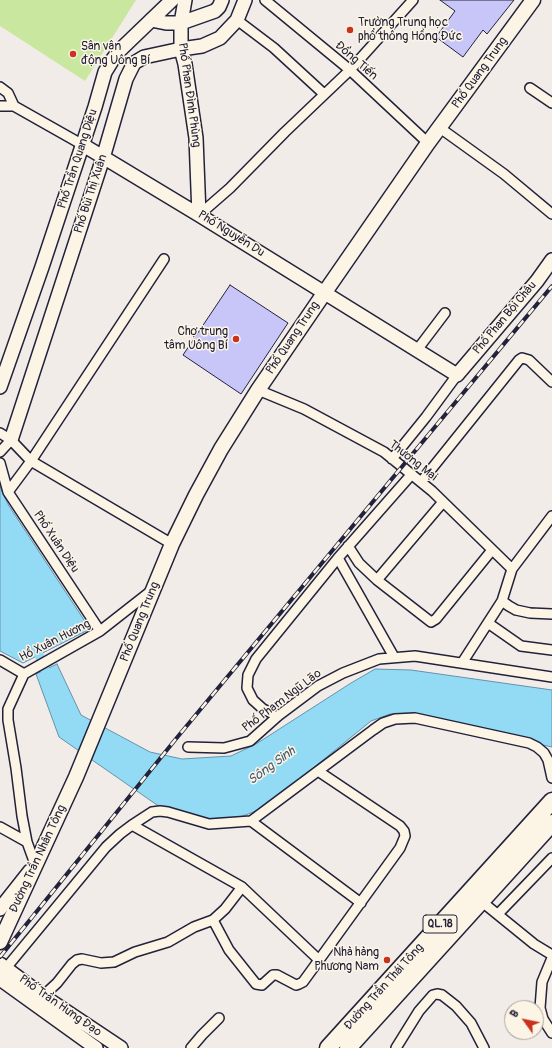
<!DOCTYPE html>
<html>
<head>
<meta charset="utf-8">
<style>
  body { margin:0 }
  #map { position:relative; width:552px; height:1048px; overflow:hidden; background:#f2ece9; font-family:Pangolin,sans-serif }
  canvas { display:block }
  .north { position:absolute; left:504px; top:1000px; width:40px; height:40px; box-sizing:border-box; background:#fcf5e5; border:1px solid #a5a1a1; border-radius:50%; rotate:303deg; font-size:11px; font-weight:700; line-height:16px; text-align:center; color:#22223b }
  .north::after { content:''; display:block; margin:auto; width:14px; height:18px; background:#c8321e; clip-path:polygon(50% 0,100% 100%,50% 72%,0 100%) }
</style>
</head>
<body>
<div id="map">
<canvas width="552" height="1048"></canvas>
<div class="north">B</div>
</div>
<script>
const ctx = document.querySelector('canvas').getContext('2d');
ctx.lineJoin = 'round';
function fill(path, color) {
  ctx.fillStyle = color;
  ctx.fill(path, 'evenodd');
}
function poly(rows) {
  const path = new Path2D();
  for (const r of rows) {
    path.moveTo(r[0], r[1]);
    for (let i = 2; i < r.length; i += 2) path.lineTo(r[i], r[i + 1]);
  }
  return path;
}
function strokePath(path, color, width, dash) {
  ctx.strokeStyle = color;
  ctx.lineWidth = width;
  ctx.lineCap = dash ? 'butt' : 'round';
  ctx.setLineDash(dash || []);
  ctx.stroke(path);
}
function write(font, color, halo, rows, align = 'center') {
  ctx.font = font + ' Pangolin,sans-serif';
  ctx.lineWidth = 3;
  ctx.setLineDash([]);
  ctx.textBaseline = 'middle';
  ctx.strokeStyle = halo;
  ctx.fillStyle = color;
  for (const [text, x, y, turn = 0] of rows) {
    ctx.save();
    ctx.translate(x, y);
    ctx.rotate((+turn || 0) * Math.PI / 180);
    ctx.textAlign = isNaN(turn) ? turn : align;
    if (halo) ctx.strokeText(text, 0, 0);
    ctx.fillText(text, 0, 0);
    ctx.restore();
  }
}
fill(poly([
  [0,0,136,0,85,81,0,26]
]), '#c9e79f');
const water = poly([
  [0,486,3,494,9,506,90,629,23,663,0,651,0,486],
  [57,664,81,715,150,752,182,759,231,756,256,744,351,683,375,669,411,670,552,690,552,747,411,716,390,714,371,721,264,808,240,817,207,819,157,805,59,737,36,674,57,664]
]);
fill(water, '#93dbf5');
strokePath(water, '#6691ab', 1);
strokePath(poly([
  [39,655,49,680]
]), '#93dbf5', 9);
const building = poly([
  [440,0,514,0,487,34,483,30,463,57,436,37,455,11,440,0],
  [230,285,288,323,241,394,183,355,230,285]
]);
fill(building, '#c8c6f8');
strokePath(building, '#22223b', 1);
const street = poly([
  [265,0,350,70,428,143],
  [237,20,274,48,324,94],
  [0,87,8,93,14,106],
  [530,88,552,103],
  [0,106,14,106,83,145],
  [440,128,504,174,552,214],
  [199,215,230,188,285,132,350,70,413,0],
  [164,259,31,461,172,544],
  [417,350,445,313],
  [258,390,304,409,384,452,432,491,512,569],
  [0,433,11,440,31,461,8,492],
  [0,452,11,440],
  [392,459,426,417,457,375],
  [0,463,8,492,100,631],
  [421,482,519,360,522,358,529,360,552,382],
  [348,546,359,563,377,580,431,622,436,619,492,550],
  [338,558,394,657],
  [377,580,443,502],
  [502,601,509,606,516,610,530,613,552,614],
  [488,623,521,646,552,650],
  [0,660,24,674],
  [462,663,502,601,512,569,552,516],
  [24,674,8,709,8,720,16,768,22,816,27,842,35,864],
  [24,674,100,631,151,591],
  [278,716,263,709,253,700,247,688,248,675,256,659,338,558,411,475],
  [188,747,224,748,250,741,278,716,318,686,343,673,379,659,415,656,552,677],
  [251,821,361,903],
  [132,825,242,887,319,960,400,848,405,836,404,831,400,826,318,771],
  [0,827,27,842],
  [481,901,534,944,552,955],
  [498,914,552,858],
  [213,920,229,950,256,984,262,985,273,975,277,975,296,985,299,984,303,982,319,960],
  [552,958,542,982,540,1008,543,1019,552,1033],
  [2,973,106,847,120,834,132,825,152,812,160,811,168,812,209,824,251,821,373,730,383,723,395,719,415,718,529,743,537,747,544,753,548,760,552,778],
  [43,996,57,983,72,964,77,960,82,959,101,963,114,962,135,952,168,942,194,927,213,920,225,909,242,887],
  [191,1048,202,1035,219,1018],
  [396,1048,419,1011,433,995,437,994,442,995,456,1006,471,1023,484,1048]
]);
const secondary = poly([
  [185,0,181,23,181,49,185,64,196,138,199,215],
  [151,20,166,23,181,23,215,11,219,7,222,0],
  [83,145,199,215,457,375,537,281,552,260],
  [0,387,42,267,95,107,105,72,113,59,120,50,172,0],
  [11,440,103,158,126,79,134,63,144,57,181,49,202,46,220,38,237,20,245,0],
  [0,909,30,871],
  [0,964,43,996,121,1048],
  [0,979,96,1048]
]);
const primary = poly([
  [0,942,76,777,172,544,196,495,221,449,258,390,325,292,428,143,533,0]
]);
const highway = poly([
  [328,1048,552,801],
  [348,1048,552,823]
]);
strokePath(street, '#22223b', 12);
strokePath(secondary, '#22223b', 16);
strokePath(primary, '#22223b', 17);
strokePath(highway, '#22223b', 19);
strokePath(street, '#fcf5e5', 9);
strokePath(secondary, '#fcf5e5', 13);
strokePath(primary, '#fcf5e5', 14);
strokePath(highway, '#fcf5e5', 16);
const rail = poly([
  [0,957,175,740,552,286]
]);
strokePath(rail, '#22223b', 4);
strokePath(rail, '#fcf5e5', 2.5, [8]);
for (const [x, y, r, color] of [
  [350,30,4,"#c8321e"],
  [73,54,4,"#c8321e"],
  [236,339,4,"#c8321e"],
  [387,960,4,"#c8321e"]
]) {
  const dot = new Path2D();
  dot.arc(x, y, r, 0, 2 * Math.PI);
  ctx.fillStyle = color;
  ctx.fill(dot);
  strokePath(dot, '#fcf5e5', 1.5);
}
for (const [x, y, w] of [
  [440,924,34]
]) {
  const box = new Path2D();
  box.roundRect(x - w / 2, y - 9, w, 18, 3);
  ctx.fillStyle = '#fcf5e5';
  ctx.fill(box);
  strokePath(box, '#22223b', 1);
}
write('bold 11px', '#22223b', null, [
  ["QL.18",440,924]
]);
write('12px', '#22223b', '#fcf5e5', [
  ["Trường Trung học",358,23],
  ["phổ thông Hồng Đức",358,37],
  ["Sân vận",81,47],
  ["động Uông Bí",81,61],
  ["Chợ trung",228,332,"right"],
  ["tâm Uông Bí",228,346,"right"],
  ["Nhà hàng",379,953,"right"],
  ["Phương Nam",379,967,"right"]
], 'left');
write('12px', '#22223b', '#fcf5e5', [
  ["Đồng Tiến",356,61,41],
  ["Phố Quang Trung",480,73,-54],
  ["Phố Phan Đình Phùng",189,95,82],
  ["Phố Trần Quang Diệu",78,159,-72],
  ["Phố Bùi Thị Xuân",91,194,-72],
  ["Phố Nguyễn Du",231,234,32],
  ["Phố Phan Bội Châu",505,318,-50],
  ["Phố Quang Trung",293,338,-56],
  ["Thương Mại",413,461,38],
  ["Phố Xuân Diệu",56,542,56],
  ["Phố Quang Trung",140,622,-68],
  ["Hồ Xuân Hương",55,641,-27],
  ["Phố Phạm Ngũ Lão",282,701,-37],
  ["Đường Trần Nhân Tông",38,859,-65],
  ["Đường Trần Thái Tông",384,987,-48],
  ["Phố Trần Hưng Đạo",60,1006,35]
]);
write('italic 13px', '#445a73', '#fcf5e5', [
  ["Sông Sinh",272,766,-36]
]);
</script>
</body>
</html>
